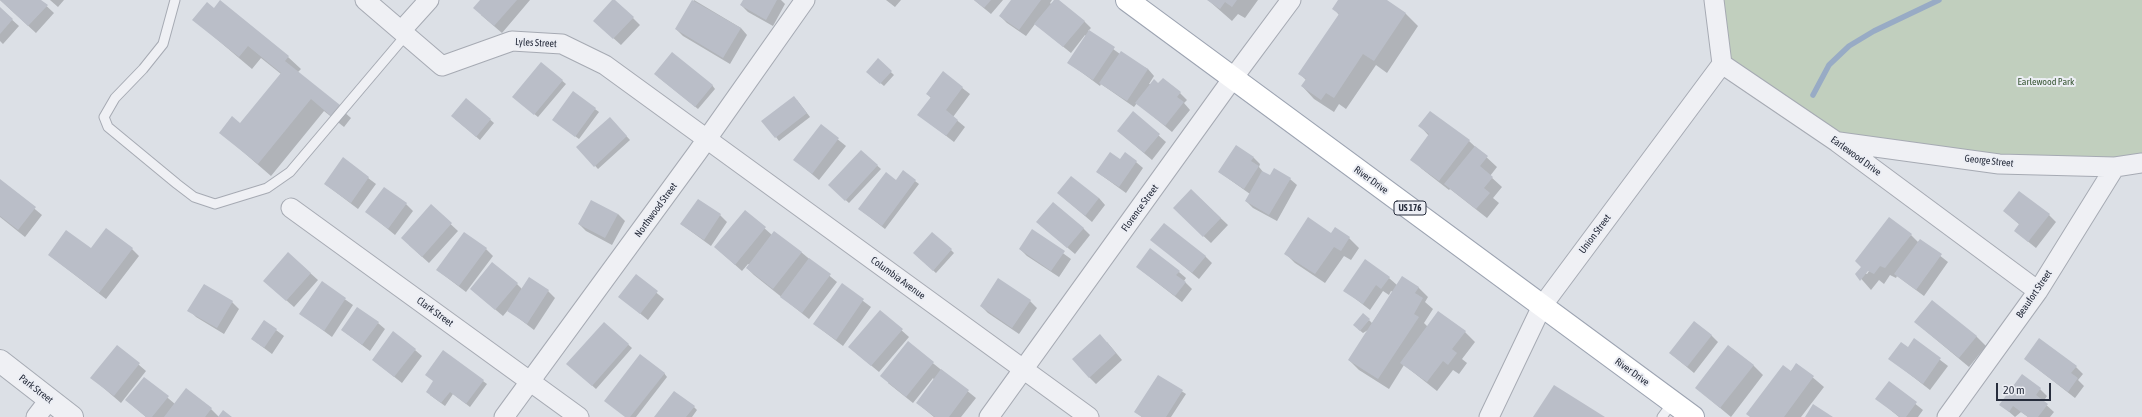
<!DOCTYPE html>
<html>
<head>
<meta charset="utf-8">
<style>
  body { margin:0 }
  #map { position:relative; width:2142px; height:417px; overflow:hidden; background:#dce0e6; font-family:"Asap Condensed",sans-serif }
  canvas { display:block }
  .scale { position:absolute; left:1996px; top:383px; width:55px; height:18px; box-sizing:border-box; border:2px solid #272d3c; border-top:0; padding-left:5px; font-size:12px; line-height:14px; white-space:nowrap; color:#272d3c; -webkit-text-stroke:3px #eceef4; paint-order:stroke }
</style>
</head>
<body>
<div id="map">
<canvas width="2142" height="417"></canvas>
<div class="scale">20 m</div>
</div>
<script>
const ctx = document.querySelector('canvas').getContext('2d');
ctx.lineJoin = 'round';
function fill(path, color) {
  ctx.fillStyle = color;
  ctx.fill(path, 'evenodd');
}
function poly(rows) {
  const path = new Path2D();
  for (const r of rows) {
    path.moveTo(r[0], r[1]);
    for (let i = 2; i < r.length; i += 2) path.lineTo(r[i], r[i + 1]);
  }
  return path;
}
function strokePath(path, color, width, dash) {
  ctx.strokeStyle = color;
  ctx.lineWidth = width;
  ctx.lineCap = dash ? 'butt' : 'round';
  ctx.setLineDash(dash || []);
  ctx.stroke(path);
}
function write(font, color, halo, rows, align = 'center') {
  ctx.font = font + ' "Asap Condensed",sans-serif';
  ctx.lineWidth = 4;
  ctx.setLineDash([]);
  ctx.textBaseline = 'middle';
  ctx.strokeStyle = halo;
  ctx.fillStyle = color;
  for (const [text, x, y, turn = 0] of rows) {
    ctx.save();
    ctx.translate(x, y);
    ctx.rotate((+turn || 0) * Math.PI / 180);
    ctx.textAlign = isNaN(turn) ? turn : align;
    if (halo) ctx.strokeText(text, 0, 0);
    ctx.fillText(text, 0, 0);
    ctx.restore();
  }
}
fill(poly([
  [1714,0,2142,0,2142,163,2115,167,1837,142,1722,64]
]), '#c1cfbe');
fill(poly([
  [0,0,40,0,54,13,36,33],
  [50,0,64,0,58,7],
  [481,0,530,0,502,33,481,15],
  [694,0,741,28,747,35,730,64,683,36,676,29],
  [744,0,781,0,785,4,773,26,748,12,741,5],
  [886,0,901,0,895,7],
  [974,0,1003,0,991,14],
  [1012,0,1052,0,1050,3,1051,4,1057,0,1084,21,1091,28,1088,31,1120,54,1148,69,1154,76,1149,84,1158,85,1180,93,1187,100,1184,103,1190,110,1172,132,1137,103,1134,107,1101,84,1100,86,1069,63,1086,36,1085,35,1071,53,1035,24,1026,36,1007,23,1000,16],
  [1208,0,1258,0,1245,18,1238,14,1232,21],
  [1340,0,1385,0,1406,14,1418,26,1387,73,1376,65,1346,109,1339,104,1334,112,1314,99,1302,86,1306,80,1300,74,1339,15,1334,9],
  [0,9,19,26,3,44,0,41],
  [633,18,640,25,621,45,601,27],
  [194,20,288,57,301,69,298,72,351,118,344,127,324,111,271,176,220,132,241,125,281,74,261,58,252,69],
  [878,60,894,75,884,86,871,75],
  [541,63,566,84,538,117,517,100],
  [943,73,970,94,953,117,965,127,954,142,919,115,931,98,927,94],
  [658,77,712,85,715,89,698,109],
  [466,99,494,123,480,140,455,119],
  [797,100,810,117,779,141,776,137],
  [595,109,599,112,579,139,557,123],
  [1133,113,1166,142,1152,160,1118,131],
  [610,118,630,140,598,169,578,147],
  [821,126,846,146,819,180,795,160],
  [1420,126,1469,141,1497,167,1490,176,1502,187,1493,198,1499,203,1487,218,1450,189,1449,190,1422,169,1412,159,1429,136],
  [1236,146,1254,158,1260,164,1259,167,1264,173,1271,176,1290,179,1297,185,1277,221,1253,208,1246,201,1250,194,1219,172],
  [861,151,881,169,849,203,829,185],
  [343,159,376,184,358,209,325,184],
  [1121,161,1136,162,1143,168,1126,193,1097,172],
  [0,180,42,215,25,237,0,217],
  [896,181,915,181,919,184,885,229,863,212],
  [1191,190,1228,225,1211,243,1181,215],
  [1058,193,1099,198,1105,205,1092,222],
  [406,204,413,211,395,235,367,212],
  [431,206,458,231,429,263,409,245],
  [745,211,772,235,801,252,837,282,809,319,754,275,747,268,750,265,748,264,742,271,715,247],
  [2004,211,2049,215,2056,222,2036,248,2015,231,2020,225],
  [618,214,625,221,612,245,586,231,579,224],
  [720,215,727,222,711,246,681,224],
  [1037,222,1083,228,1090,235,1075,254],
  [1032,231,1071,259,1059,277,1027,256,1020,249],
  [1331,234,1349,238,1359,248,1351,260,1344,256,1325,283,1295,263,1285,253],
  [1911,235,1918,242,1920,240,1948,262,1924,296,1897,276,1896,278,1890,275,1884,284,1879,280,1871,290,1857,274],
  [1872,267,1867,274,1865,273],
  [1152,240,1205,256,1212,263,1199,279],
  [132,249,139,256,106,299,49,255,91,250],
  [486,249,493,256,466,292,437,270],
  [951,250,954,253,936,273,917,256],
  [288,253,318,280,294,307,271,287],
  [1137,267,1179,272,1186,278,1184,281,1192,289,1182,302],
  [636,276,664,299,648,320,620,297],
  [1389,278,1397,285,1418,287,1428,297,1425,302,1433,309,1424,323,1428,327,1465,332,1475,342,1462,359,1467,363,1459,374,1453,370,1437,391,1404,365,1389,389,1359,370,1349,360,1368,330,1363,333,1358,329,1369,320,1372,323,1393,292,1391,291,1389,295,1383,291,1370,310,1344,290],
  [322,283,353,305,332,337,301,314],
  [517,284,522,289,548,291,555,298,534,330,508,310,503,316,471,289],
  [204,285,232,302,239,309,224,334,196,317,189,310],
  [842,285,871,307,843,346,814,324],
  [1030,301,1037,308,1019,334,988,313,981,306],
  [880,311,909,337,879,372,856,353],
  [264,321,284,336,272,354,252,339],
  [1915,322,1976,336,1986,346,1969,367],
  [378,323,385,329,370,351,342,330],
  [604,323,632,348,596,389,571,367],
  [1711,335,1718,342,1694,373,1670,353],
  [1914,340,1948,366,1930,390,1890,359,1908,348],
  [1107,342,1122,360,1096,384,1089,377],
  [908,343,976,398,961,417,934,417,917,403,934,380,933,378,913,403,888,383],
  [117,346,146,371,121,403,92,378],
  [415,350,422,356,402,383,373,360],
  [443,351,487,384,470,407,453,394,445,406,430,395],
  [2025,359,2076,367,2083,374,2078,380,2084,386,2075,398],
  [1797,364,1824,387,1801,417,1750,417],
  [1753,365,1763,375,1731,417,1696,388],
  [664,373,667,377,636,417,626,417],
  [1158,376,1186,394,1171,417,1142,417,1135,412],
  [144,378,175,404,211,409,219,417,230,417,146,417,126,400],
  [1889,383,1923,410,1918,417,1899,417,1877,399],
  [2040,389,2047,396,2043,402,2054,412,2050,417,2028,417,2021,412,2015,417,2000,404],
  [694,407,697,410,692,417,655,417]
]), '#0003');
strokePath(poly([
  [1813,95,1829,65,1849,46,1874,31,1939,0]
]), '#98abc5', 5.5);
fill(poly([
  [0,0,41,0,48,5,28,26],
  [220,0,289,56,285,61,340,105,331,116,311,99,258,164,219,133,232,116,240,123,281,73,248,46,239,57,192,20,207,2,214,8],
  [480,0,517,0,494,26,473,8],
  [612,0,615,0,634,17,613,39,593,21],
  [692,0,741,28,723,58,675,29],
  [743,0,777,0,766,20,740,5],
  [974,0,991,0,984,8],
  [1011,0,1041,0,1019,30,999,16],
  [1054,0,1059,0,1085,21,1063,47,1034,24],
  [1207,0,1237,0,1232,7,1225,2,1220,9],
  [1338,0,1387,0,1406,13,1374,61,1363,54,1334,98,1326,93,1321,100,1301,86,1306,79,1298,74,1339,14,1332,9],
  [0,7,13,19,0,34],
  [1089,30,1115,47,1093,80,1067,63],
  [1121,51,1148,69,1127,101,1099,83],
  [672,52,713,85,695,107,654,74],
  [878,58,892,71,880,84,866,72],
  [541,62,563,80,534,115,512,97],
  [943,71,963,87,946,110,958,120,946,136,917,115,931,97,926,94],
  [1163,78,1181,92,1177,97,1184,102,1165,126,1135,103,1154,79,1158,83],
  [573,91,596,108,575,137,552,120],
  [794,96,807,113,775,138,761,121],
  [466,98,491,119,476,137,451,116],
  [1133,111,1160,134,1144,153,1117,131],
  [1430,111,1470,140,1439,181,1410,160,1429,134,1418,126],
  [610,117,627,136,594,167,576,147],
  [821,124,839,138,812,174,793,160],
  [1236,145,1254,157,1251,161,1259,166,1244,189,1218,172],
  [1475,146,1488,156,1480,166,1493,177,1484,188,1490,193,1476,209,1444,184],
  [861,150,878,165,845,201,828,185],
  [1110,152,1120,159,1125,152,1137,161,1119,187,1096,172],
  [343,157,369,177,351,203,324,184],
  [1274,168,1291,178,1269,215,1245,201,1262,171,1270,175],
  [903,170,916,180,882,226,858,209,886,172,896,180],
  [1071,176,1099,198,1085,216,1057,193],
  [0,179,36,207,18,230,0,216],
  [384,187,407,203,388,229,365,212],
  [1191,189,1221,218,1203,237,1173,208],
  [2019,191,2050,214,2028,242,2014,231,2019,224,2003,211],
  [698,199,721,214,704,240,680,224],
  [591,200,618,214,605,238,578,224],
  [1053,202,1084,228,1067,248,1036,222],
  [431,204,452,223,422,257,401,238],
  [745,210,766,227,735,265,714,247],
  [1308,217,1331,233,1335,227,1350,237,1341,251,1334,247,1315,274,1284,254],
  [1889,217,1912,234,1885,268,1880,266,1874,274,1868,271,1860,281,1855,274,1861,267,1855,261],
  [1164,223,1206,256,1192,273,1150,240],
  [106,228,133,248,99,293,48,255,66,230,91,248],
  [1032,229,1065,251,1051,271,1019,249],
  [774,231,802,252,773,289,746,268],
  [464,232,487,248,459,286,436,270],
  [932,232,952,249,933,271,913,253],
  [1920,239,1942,254,1916,290,1894,274],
  [1150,248,1180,271,1176,275,1186,282,1175,296,1136,267],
  [288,252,311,273,286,301,263,281],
  [809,258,831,274,802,313,780,297],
  [1365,259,1390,277,1381,289,1376,285,1363,304,1343,291],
  [492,262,518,283,495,310,470,289],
  [636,274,658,291,640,314,618,297],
  [1402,276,1419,287,1415,293,1423,298,1414,314,1419,317,1378,379,1348,360],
  [529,277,549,290,527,324,507,311],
  [998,278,1031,300,1012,328,980,306],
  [322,281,346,298,324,331,299,314],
  [842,283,864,299,836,340,813,324],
  [204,284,233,301,217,328,187,311],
  [1932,300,1977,336,1959,358,1914,322],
  [357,307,379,322,362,345,341,330],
  [880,310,903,329,871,366,848,347],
  [1438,311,1466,331,1452,349,1457,353,1448,365,1443,361,1427,382,1400,363],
  [1363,313,1370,319,1360,331,1353,325],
  [264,320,277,329,264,348,251,339],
  [1694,321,1712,335,1687,367,1669,353],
  [604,322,629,344,592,386,566,364],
  [393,331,416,349,394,377,372,360],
  [1100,334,1116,353,1089,378,1072,359],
  [1914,338,1941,358,1923,384,1888,359,1901,342,1908,347],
  [2039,338,2077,366,2071,373,2078,378,2068,392,2024,359],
  [908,341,934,362,906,397,880,376],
  [117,345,140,363,114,396,90,378],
  [1728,345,1754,365,1720,408,1695,388],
  [443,350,484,380,466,404,450,392,441,403,426,392,433,381,425,375],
  [640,354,665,373,630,417,625,417,604,401],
  [1796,363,1814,376,1784,417,1750,417,1746,414,1783,365,1791,371],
  [941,369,969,390,949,417,935,417,916,403],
  [2022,374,2041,388,2036,395,2048,404,2038,417,2028,417,2013,406,2009,412,1999,405],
  [1158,375,1183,390,1166,417,1142,417,1134,412],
  [144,377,169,396,152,417,146,417,125,400],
  [1889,381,1917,402,1906,417,1900,417,1875,399],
  [1554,385,1605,417,1533,417],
  [186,388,212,408,205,417,164,417],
  [674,391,695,406,686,417,654,417],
  [1813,404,1833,417,1805,417],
  [223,410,232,417,218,417]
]), '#babec8');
const service = poly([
  [175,0,163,44,143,69,115,98,104,117,108,127,177,184,194,197,215,204,267,188,290,172,406,35],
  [1662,417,1673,402]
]);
const minor = poly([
  [365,0,442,66,512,41,562,44,605,65,1089,417],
  [1714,0,1722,64,1837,142,2038,291],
  [401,31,429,0],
  [1839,142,1999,164,2115,167,2142,163],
  [291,208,579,417],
  [36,417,49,400],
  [504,417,697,153,805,0],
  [989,417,1233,78,1291,0],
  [1489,417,1542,306,1722,64],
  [1947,417,2038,291,2115,167]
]);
const tertiary = poly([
  [0,361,72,417]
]);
const primary = poly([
  [1127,0,1693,417]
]);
strokePath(service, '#a6aab3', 11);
strokePath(minor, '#a6aab3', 21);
strokePath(tertiary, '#a6aab3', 24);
strokePath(primary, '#9ca3b1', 24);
strokePath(service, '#eff0f4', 9);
strokePath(minor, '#eff0f4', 19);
strokePath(tertiary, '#eff0f4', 22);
strokePath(primary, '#fff', 22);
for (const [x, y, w] of [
  [1410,208,32]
]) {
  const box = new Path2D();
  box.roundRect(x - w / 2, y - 7, w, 14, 3);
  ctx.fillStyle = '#eceef4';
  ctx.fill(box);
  strokePath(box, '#272d3c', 1);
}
write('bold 9px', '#272d3c', null, [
  ["US 176",1410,208]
]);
write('10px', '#272d3c', '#eceef4', [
  ["Lyles Street",536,43,3],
  ["Earlewood Drive",1856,156,36],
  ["George Street",1989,161,6],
  ["River Drive",1371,180,36],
  ["Florence Street",1140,208,-54],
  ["Northwood Street",656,210,-54],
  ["Union Street",1595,234,-53],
  ["Columbia Avenue",898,278,36],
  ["Beaufort Street",2034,294,-56],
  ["Clark Street",435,312,36],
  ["River Drive",1632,372,36],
  ["Park Street",36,389,38]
]);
write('10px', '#395735', '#eceef4', [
  ["Earlewood Park",2046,82]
]);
</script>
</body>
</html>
